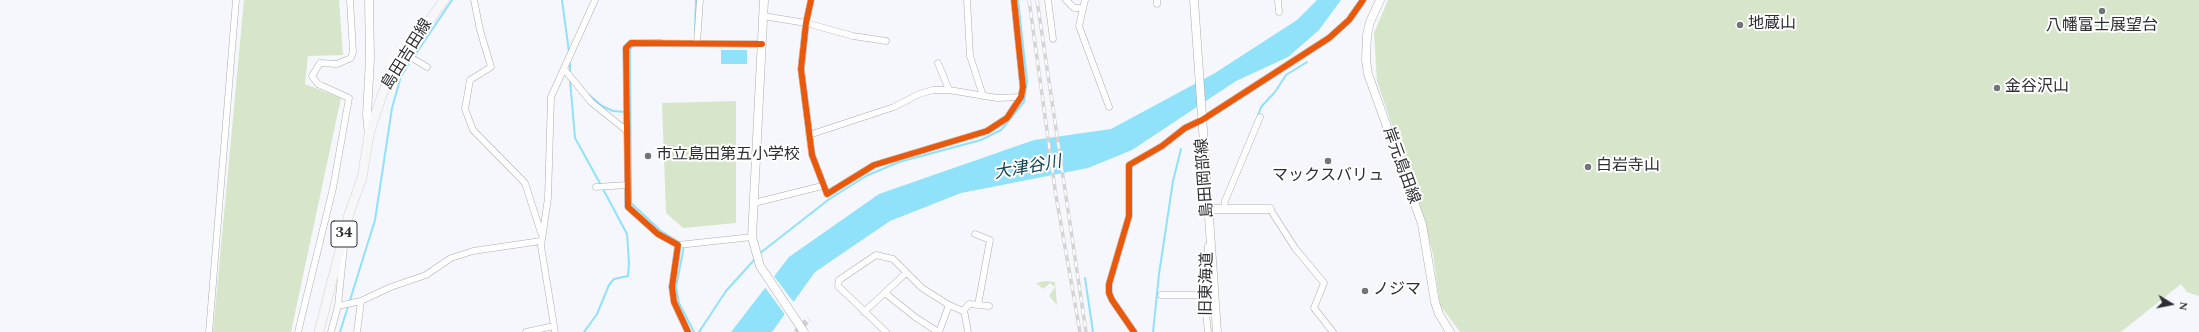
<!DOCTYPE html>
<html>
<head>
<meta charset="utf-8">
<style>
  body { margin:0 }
  #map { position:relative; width:2199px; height:332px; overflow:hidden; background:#f6f7fc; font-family:Spectral,serif }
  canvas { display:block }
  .north { position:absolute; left:2151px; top:284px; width:40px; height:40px; -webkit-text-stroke:3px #fff; paint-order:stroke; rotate:100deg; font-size:11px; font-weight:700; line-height:16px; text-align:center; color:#2d2e32 }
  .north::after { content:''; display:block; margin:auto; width:14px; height:18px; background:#2d2e32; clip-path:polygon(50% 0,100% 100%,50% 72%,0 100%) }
</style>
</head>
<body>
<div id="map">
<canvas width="2199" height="332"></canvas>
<div class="north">N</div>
</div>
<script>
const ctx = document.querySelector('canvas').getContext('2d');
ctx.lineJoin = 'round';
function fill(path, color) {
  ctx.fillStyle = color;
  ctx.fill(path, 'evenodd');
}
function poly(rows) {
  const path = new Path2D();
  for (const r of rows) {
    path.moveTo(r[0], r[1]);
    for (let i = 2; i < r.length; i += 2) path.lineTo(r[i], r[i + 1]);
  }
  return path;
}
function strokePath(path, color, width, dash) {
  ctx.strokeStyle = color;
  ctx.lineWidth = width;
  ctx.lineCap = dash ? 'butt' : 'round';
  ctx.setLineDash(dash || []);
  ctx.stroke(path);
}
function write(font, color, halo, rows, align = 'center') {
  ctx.font = font + ' Spectral,"Noto Sans JP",serif';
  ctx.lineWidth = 4;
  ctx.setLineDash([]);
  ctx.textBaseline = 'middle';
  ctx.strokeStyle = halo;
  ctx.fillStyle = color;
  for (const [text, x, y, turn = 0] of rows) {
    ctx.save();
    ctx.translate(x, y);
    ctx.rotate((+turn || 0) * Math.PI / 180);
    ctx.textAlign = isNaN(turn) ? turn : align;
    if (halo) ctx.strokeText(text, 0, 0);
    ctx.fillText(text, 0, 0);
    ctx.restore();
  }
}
fill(poly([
  [244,0,339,0,343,55,308,56,305,84,341,98,291,332,213,332],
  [1388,0,2199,0,2199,296,2187,292,2181,284,2121,332,1460,332,1440,305,1433,254,1420,207,1377,81,1374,33],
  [736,101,736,223,683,228,666,213,662,103],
  [1045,281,1055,282,1057,305,1049,296,1055,287,1050,283,1043,289,1036,283]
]), '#d7e6ca');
fill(poly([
  [1317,0,1341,0,1319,30,1288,57,1236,81,1132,150,1088,168,961,193,890,221,815,272,772,332,731,332,789,257,879,194,1034,140,1111,129,1215,73,1297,20],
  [721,50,747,50,747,64,721,64]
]), '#90e1fa');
fill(poly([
  [773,275,795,304,786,316,764,286]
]), '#f6f7fc');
strokePath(poly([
  [562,0,569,52],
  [695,30,696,0],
  [635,41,661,40],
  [634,45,630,49,631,203,661,231,679,242],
  [570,61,570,74],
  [570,80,575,138,601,185],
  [588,94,602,106,613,111,626,112],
  [1258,116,1261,107,1275,92,1286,75,1307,62],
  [684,246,676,287,679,303,694,332],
  [759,254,828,200,866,176,899,162,981,140,1001,130,1024,102,1027,81,1018,0],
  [1085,278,1093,332],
  [340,332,375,220,392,108,401,76,452,0],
  [584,332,597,314,609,285,614,279,628,276,629,263,627,234,603,189],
  [699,332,726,291,755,259],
  [1153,332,1159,274,1173,181,1181,149]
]), '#90e1fa', 2);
strokePath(poly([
  [796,332,809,319]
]), '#cecfd4', 6, [6, 3]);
const street = poly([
  [474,0,480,30,491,67,470,80,465,109,473,130,525,183,541,233],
  [811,0,806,23,801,69,812,155,827,194,874,165,987,131,1007,118,1021,97,1023,87,1014,0],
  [967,0,970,56,983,96],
  [1048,0,1053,39],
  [1066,0,1074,8,1083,8],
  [1085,0,1079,26,1109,107],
  [1278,0,1279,12],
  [1157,4,1157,0],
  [763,16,806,23,853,36,886,41],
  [697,43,700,0],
  [405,54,427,67],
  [938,63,949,90],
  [564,69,591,102,627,131],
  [809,135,894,107,919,94,933,90,949,90,997,98,1021,97],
  [596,187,627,185],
  [754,203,822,186],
  [1224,209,1225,201,1260,117],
  [1270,209,1295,248,1324,283,1314,308,1333,332],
  [975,234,990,240,978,305],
  [678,245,752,237],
  [1208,246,1205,304,1208,332],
  [885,293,915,317,938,332],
  [1161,295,1205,295],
  [338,306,361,301,391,287,426,275,451,258,473,251,541,241],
  [964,310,968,332],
  [864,312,906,273],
  [209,332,236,0],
  [298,332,333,188,349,98,318,84,312,76,320,63,337,64,351,58,353,52,350,0],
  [331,332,338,306,345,237],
  [357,332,361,301],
  [526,332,554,326],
  [555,332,541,246,548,198,551,97,595,0],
  [688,332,674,302,672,287,678,245,658,234,628,207,626,48,631,43,762,44],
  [886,332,838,286,839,280,876,255,893,259,922,288,949,305,963,311,969,304,989,306],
  [939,332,949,305],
  [1134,332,1112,300,1109,293,1109,284,1129,216,1129,165,1162,146,1185,128,1202,120,1329,38,1349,20,1363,0]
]);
const secondary = poly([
  [764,0,752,237,760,266,804,332],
  [1194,0,1217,332],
  [1380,0,1370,22,1367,35,1366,60,1368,74,1422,224,1435,302,1439,314,1450,332],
  [369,135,367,115,370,58,369,0],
  [1208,209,1270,209]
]);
const primary = poly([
  [319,332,349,214,362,178,369,135,382,95,390,76,444,0]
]);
strokePath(street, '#acadb1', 7);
strokePath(secondary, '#acadb1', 9);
strokePath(primary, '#d2d2d5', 10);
strokePath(street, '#fefeff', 6);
strokePath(secondary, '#fefeff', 8);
strokePath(primary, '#f7f7fa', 9);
const rail = poly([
  [1029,0,1056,196,1080,332],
  [1037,0,1086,332]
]);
strokePath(rail, '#d4d4d6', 3.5);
strokePath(rail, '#fff', 2, [6]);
strokePath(poly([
  [811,0,806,23,801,69,812,155,827,194,874,165,987,131,1007,118,1021,97,1023,87,1014,0],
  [688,332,674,302,672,287,678,245,658,234,628,207,626,48,631,43,762,44],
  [1134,332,1112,300,1109,293,1109,284,1129,216,1129,165,1162,146,1185,128,1202,120,1329,38,1349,20,1363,0]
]), '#e8590c', 6);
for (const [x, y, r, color] of [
  [2102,11,4,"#737479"],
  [1740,25,4,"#737479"],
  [1997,88,4,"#737479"],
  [648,156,4,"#737479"],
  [1328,161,4,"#737479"],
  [1588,167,4,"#737479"],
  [1365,291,4,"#737479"]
]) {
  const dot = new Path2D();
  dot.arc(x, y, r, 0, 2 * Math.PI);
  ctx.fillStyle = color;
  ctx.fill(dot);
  strokePath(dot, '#fff', 1.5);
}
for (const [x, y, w] of [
  [344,234,26]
]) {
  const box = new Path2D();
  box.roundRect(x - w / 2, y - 13, w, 26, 3);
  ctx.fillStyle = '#fff';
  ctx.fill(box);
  strokePath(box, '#2d2e32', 1);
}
write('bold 15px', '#2d2e32', null, [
  ["34",344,234]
]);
write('16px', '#2d2e32', '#fff', [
  ["地蔵山",1748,25],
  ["八幡富士展望台",2102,27,"center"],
  ["金谷沢山",2005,88],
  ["市立島田第五小学校",656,156],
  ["白岩寺山",1596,167],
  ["マックスバリュ",1328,177,"center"],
  ["ノジマ",1373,291]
], 'left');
write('16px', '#2d2e32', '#fff', [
  ["島田吉田線",408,55,-58],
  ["岸元島田線",1400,166,70],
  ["島田岡部線",1206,178,-94],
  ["旧東海道",1208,284,-89]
]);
write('italic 17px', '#114553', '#fff', [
  ["大津谷川",1028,169,-10]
]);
</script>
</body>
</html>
